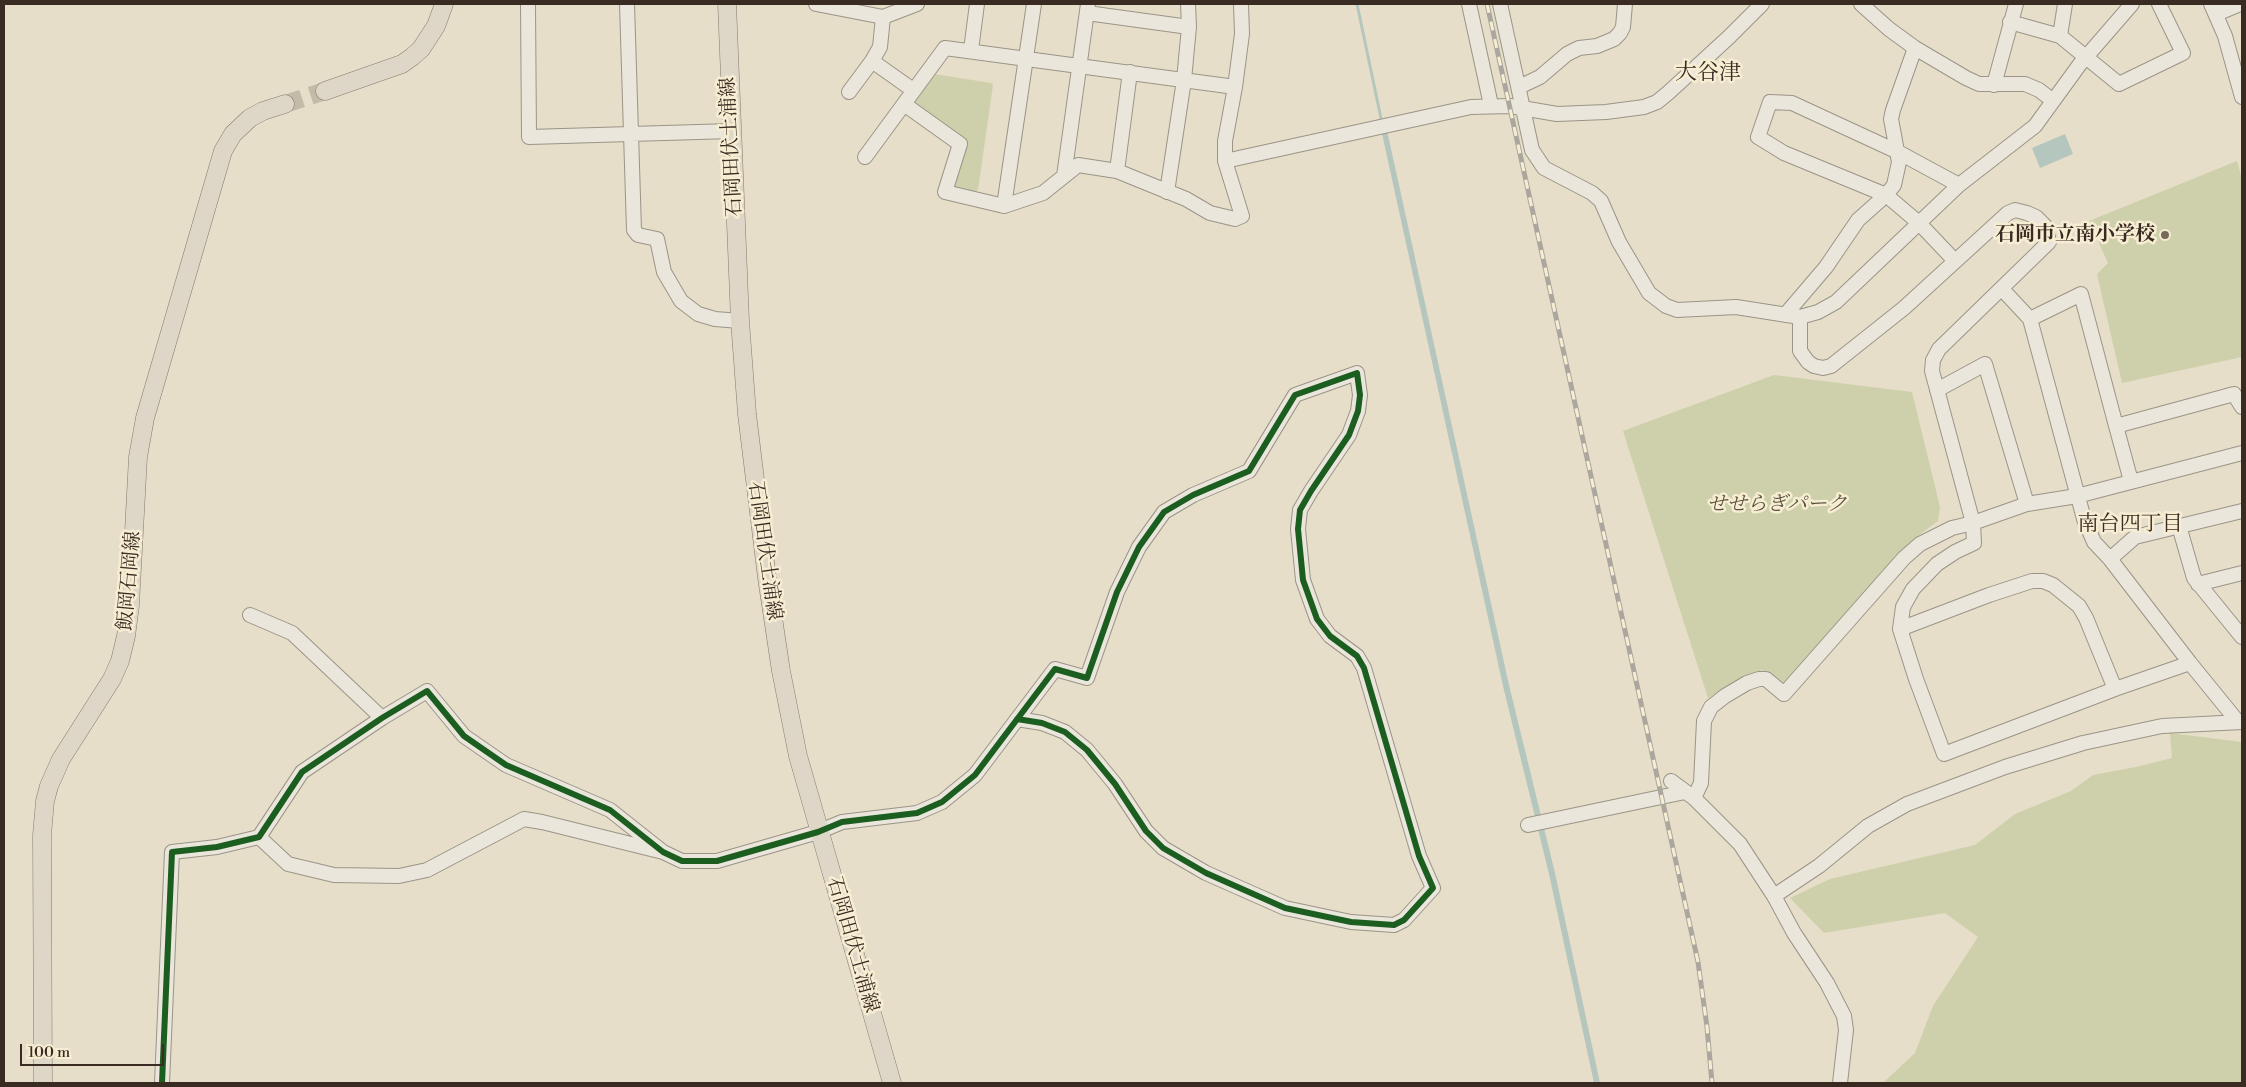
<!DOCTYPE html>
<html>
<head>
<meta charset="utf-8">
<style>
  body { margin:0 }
  #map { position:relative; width:2246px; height:1087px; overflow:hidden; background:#e6dec8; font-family:"Libre Bodoni",serif }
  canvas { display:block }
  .frame { position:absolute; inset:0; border:5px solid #392b21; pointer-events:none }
  .scale { position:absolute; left:20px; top:1044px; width:144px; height:22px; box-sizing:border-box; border:2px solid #392b21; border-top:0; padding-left:6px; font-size:15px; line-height:18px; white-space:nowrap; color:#392b21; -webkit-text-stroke:4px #f7edd3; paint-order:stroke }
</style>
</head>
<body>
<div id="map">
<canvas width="2246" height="1087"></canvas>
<div class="frame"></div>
<div class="scale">100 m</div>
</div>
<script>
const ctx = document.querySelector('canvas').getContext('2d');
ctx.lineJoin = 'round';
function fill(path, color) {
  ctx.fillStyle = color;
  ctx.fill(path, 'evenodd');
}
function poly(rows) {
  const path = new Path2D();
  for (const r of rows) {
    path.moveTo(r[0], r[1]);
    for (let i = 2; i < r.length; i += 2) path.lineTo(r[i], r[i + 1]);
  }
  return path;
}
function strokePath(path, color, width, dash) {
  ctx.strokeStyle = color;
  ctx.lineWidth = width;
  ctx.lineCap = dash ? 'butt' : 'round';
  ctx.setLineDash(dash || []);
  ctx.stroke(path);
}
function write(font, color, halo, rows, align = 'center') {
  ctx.font = font + ' "Libre Bodoni","Noto Serif JP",serif';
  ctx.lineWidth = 5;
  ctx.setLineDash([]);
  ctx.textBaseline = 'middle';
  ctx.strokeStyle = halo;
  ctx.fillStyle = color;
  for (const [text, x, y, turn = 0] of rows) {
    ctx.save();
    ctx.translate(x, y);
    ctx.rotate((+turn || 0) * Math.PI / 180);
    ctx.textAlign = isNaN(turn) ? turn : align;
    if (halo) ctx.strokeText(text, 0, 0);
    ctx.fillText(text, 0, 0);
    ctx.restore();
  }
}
fill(poly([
  [934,74,991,83,993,85,978,190,974,193,954,189,953,185,964,142,913,105,913,101,930,76],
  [2237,161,2242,179,2242,357,2122,383,2097,274,2108,263,2089,221],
  [1774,375,1912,392,1940,507,1938,521,1915,538,1872,584,1784,684,1762,670,1728,685,1708,698,1623,431],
  [2170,733,2242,742,2242,1083,1883,1083,1915,1053,1933,1006,1978,937,1945,913,1824,933,1790,898,1830,879,1975,845,2015,814,2071,791,2093,775,2136,767,2172,758]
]), '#cdd0aa');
fill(poly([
  [1386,126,1509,685,1555,873,1600,1083,1594,1083,1549,874,1503,686,1381,129],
  [2065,134,2073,154,2040,168,2032,148]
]), '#b4c6be');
strokePath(poly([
  [1357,4,1382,123]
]), '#b4c6be', 3);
strokePath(poly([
  [285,104,325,91]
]), '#c3baa7', 18, [18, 9]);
const minor = poly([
  [528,4,529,137,732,131],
  [627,4,634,230,638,235,657,239,664,272,681,301,698,314,715,319,740,321],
  [816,4,883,17,917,4],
  [1469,4,1491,105],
  [1500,4,1532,150,1544,168,1592,193,1601,201,1619,242,1649,293,1666,306,1677,310,1736,307,1800,317,1818,312,1836,302,1959,185,2035,126,2080,64,2132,4],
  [1861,4,1889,29,1915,48,1966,78,1979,84,2025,84,2039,90,2052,100],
  [2211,4,2225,36,2242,97],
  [1087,13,1189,27],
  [2216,14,2240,4],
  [883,17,880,47,872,61,913,90],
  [2010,22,2060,36,2119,84,2183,53,2159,4],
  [2060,36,2065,4],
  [971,50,977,4],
  [1994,85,2016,4],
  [1519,87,1540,77,1567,54,1579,48,1597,46,1614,39,1620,33,1623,27,1625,4],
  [849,92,872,61],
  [904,104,960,144,945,192,1004,206,1043,193,1078,165,1117,171,1186,199,1210,213,1235,219,1242,216,1225,161,1225,141,1235,87,1242,34,1241,4],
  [865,157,945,48,1235,87],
  [1225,161,1471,107,1510,106,1557,114,1606,112,1644,107,1657,102,1668,93,1729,37,1762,4],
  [1117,171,1130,72],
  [1064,176,1088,4],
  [1167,192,1184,80,1189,27,1188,4],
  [1004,206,1034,4],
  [1955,261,1919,223,1886,195,1784,153,1758,137,1770,102,1792,103,1898,152,1959,185],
  [2002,289,2030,319,2084,519,2094,542,2110,559,2190,663,2238,722],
  [1785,315,1826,267,1858,220,1886,195,1894,185,1899,162,1891,119,1893,110,1915,48],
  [1800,317,1800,351,1808,362,1814,366,1823,368,1831,366,1904,308,2008,213,2015,210,2027,213,2036,217,2045,226,2049,242,1939,349,1933,360,1932,371,1973,523,1974,543,1955,552,1937,564,1913,589,1903,607,1900,629,1916,679,1944,754,2115,689,2190,663],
  [2030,319,2081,294,2116,426,2234,394,2242,407],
  [1937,390,1985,364,2027,504],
  [2116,426,2131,481],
  [2179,526,2194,578,2242,637],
  [2110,559,2135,537,2242,511],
  [2198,584,2242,573],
  [250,615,292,633,382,718],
  [1900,629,1989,595,2032,581,2043,581,2053,585,2079,606,2086,618,2115,689],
  [1671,781,1694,798,1740,844,1774,896,1794,933,1827,983,1844,1016,1846,1030,1840,1083],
  [1694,798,1701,783,1704,721,1711,707,1725,696,1747,683,1759,679,1766,679,1784,694,1904,558,1920,544,1952,528,1973,523,2027,504,2077,496,2242,453],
  [1528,825,1685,792],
  [259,837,288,864,334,875,399,876,427,870,524,819,542,822,659,851],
  [1774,896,1819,866,1868,826,1907,804,2005,767,2083,743,2162,726,2242,722],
  [162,1083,172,852,217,847,259,837,302,772,382,718,427,691,464,736,506,765,610,810,663,852,682,861,717,861,818,832,842,822,917,813,942,802,975,775,1055,669,1087,678,1117,592,1139,547,1164,512,1193,495,1249,471,1295,395,1357,373,1360,395,1358,411,1349,435,1311,491,1300,510,1298,529,1303,580,1317,619,1330,636,1357,656,1364,668,1419,856,1433,888,1404,920,1394,925,1351,922,1285,908,1206,873,1163,848,1146,831,1115,784,1087,750,1065,732,1042,723,1017,719]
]);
const major = poly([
  [727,4,740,321,747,414,767,578,781,671,798,756,892,1083],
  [325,91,402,64,412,57,421,49,436,26,444,4],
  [43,1083,42,835,45,801,49,786,61,759,112,679,120,661,126,636,130,605,138,457,145,418,223,151,233,134,250,118,263,111,285,104]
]);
strokePath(minor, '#9b9487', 16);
strokePath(major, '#827c71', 19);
strokePath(minor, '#eae6dc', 14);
strokePath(major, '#ded6c6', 18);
const rail = poly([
  [1487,4,1698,962,1707,1027,1712,1083]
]);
strokePath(rail, '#aba79e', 5);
strokePath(rail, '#f7edd3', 3, [9]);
strokePath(poly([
  [162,1083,172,852,217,847,259,837,302,772,382,718,427,691,464,736,506,765,610,810,663,852,682,861,717,861,818,832,842,822,917,813,942,802,975,775,1055,669,1087,678,1117,592,1139,547,1164,512,1193,495,1249,471,1295,395,1357,373,1360,395,1358,411,1349,435,1311,491,1300,510,1298,529,1303,580,1317,619,1330,636,1357,656,1364,668,1419,856,1433,888,1404,920,1394,925,1351,922,1285,908,1206,873,1163,848,1146,831,1115,784,1087,750,1065,732,1042,723,1017,719]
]), '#1b5e20', 6);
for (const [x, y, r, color] of [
  [2165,235,5,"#766a5b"]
]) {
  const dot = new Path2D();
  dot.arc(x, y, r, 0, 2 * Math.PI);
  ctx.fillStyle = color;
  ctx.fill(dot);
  strokePath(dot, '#f7edd3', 2);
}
write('20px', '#392b21', '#f7edd3', [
  ["石岡田伏土浦線",732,147,-93],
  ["石岡田伏土浦線",764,551,82],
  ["飯岡石岡線",130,581,-85],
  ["石岡田伏土浦線",852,945,74]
]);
write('bold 20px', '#392b21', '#f7edd3', [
  ["石岡市立南小学校",2155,235]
], 'right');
write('italic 20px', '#59523d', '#f7edd3', [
  ["せせらぎパーク",1777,505]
]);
write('21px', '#392b21', '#f7edd3', [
  ["南台四丁目",2130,525]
]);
write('22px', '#392b21', '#f7edd3', [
  ["大谷津",1708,74]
]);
</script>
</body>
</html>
